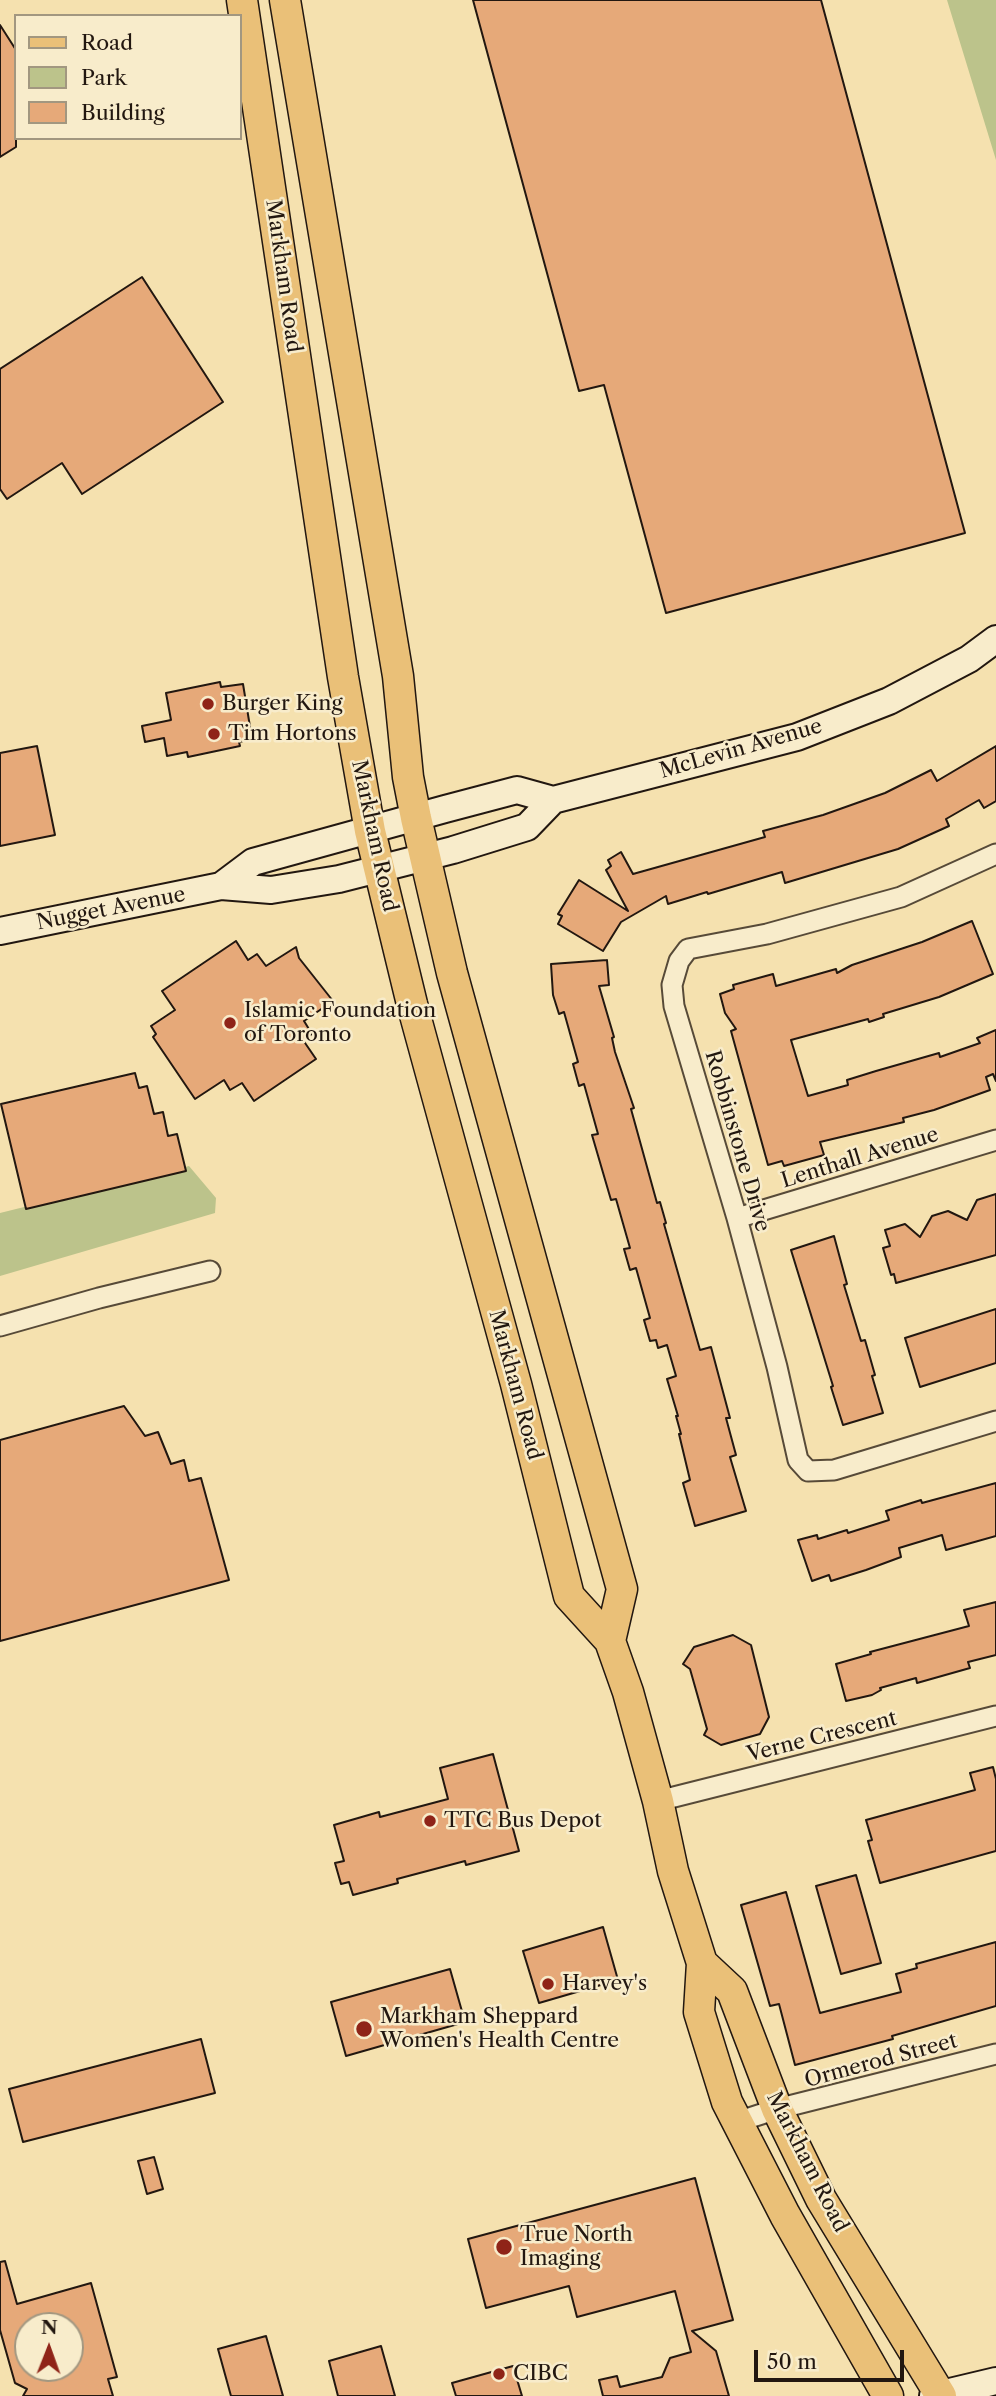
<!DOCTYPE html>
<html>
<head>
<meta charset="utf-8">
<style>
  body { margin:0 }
  #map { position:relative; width:996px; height:2396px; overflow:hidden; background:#f5e1af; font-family:"Libre Caslon Text",serif }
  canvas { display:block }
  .legend { position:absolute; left:14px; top:14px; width:228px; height:126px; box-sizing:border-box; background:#f8eccb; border:2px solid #a29780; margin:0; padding:9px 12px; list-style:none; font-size:21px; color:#221710 }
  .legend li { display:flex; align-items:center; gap:14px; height:35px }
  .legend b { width:35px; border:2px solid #a29780 }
  .north { position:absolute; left:14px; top:2312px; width:70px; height:70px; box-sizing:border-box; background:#f8eccb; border:2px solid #a29780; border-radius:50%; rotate:1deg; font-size:19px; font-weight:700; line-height:28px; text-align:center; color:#221710 }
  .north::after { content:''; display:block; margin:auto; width:24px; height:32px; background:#8f2418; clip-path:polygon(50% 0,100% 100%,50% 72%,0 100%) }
  .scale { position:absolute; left:754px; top:2350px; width:150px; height:32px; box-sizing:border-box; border:4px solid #221710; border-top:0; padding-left:9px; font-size:21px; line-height:24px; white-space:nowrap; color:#221710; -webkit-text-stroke:5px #f8eccb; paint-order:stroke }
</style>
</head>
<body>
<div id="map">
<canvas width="996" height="2396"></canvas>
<ul class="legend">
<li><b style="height:9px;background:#eac078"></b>Road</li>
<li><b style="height:19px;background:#bcc38b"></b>Park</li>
<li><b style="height:19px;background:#e6a979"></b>Building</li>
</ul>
<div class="north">N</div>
<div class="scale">50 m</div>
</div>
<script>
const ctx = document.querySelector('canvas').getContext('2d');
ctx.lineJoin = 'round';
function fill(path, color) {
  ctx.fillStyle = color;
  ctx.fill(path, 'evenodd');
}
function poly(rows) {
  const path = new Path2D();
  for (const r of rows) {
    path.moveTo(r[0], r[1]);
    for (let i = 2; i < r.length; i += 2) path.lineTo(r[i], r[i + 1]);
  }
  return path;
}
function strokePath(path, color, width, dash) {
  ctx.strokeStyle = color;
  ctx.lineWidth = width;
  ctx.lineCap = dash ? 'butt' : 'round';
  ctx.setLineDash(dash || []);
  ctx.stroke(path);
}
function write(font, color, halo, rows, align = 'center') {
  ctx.font = font + ' "Libre Caslon Text",serif';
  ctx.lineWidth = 5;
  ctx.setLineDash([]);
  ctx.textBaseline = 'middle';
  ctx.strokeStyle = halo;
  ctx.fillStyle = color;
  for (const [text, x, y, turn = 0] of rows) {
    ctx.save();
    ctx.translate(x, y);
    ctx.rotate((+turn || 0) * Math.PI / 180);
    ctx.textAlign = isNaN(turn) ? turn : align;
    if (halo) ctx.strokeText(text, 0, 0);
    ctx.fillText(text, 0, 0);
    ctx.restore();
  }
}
fill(poly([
  [947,0,996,0,996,160],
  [189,1166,216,1198,215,1213,0,1276,0,1213]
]), '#bcc38b');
const building = poly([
  [473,0,821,0,965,533,666,613,604,385,579,391,473,0],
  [0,25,16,50,16,147,0,157,0,25],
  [142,277,223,402,82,494,62,463,7,499,0,489,0,369,142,277],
  [220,682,221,687,243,684,252,739,239,742,240,746,188,757,187,752,167,756,164,738,145,742,142,726,171,720,166,693,220,682],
  [37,746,55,835,0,846,0,753,37,746],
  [996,746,996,801,984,808,979,800,946,819,949,826,898,849,785,883,782,872,708,894,707,892,668,904,666,896,621,922,603,951,558,924,562,916,558,914,579,880,628,911,606,870,611,866,608,860,621,852,633,874,765,837,763,831,823,815,885,793,931,770,937,781,996,746],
  [972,921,993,974,939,997,883,1014,884,1017,869,1022,868,1019,791,1040,808,1096,848,1085,847,1080,876,1071,939,1053,940,1057,980,1043,977,1038,996,1030,996,1081,993,1074,986,1077,990,1090,934,1110,903,1118,904,1122,820,1142,824,1155,784,1166,782,1161,768,1165,731,1031,736,1029,725,1013,720,994,734,989,733,985,773,974,776,986,836,969,837,973,852,965,922,942,972,921],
  [236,941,248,960,257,954,266,966,296,947,299,958,333,1001,304,1021,312,1034,303,1040,316,1059,254,1101,242,1083,230,1090,224,1080,195,1099,153,1037,156,1034,151,1026,175,1010,162,991,236,941],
  [607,960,609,985,599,986,614,1037,612,1038,615,1052,634,1108,631,1109,657,1203,660,1202,666,1223,664,1224,700,1350,711,1347,730,1418,726,1418,736,1455,730,1457,746,1511,695,1526,683,1483,690,1480,679,1434,681,1434,676,1416,678,1416,667,1379,676,1376,667,1345,658,1348,656,1340,650,1341,644,1320,650,1318,636,1268,630,1270,624,1249,630,1248,616,1199,611,1200,592,1135,598,1134,584,1084,579,1086,573,1064,578,1062,564,1012,559,1014,553,995,551,964,607,960],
  [135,1073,139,1088,147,1086,154,1114,163,1112,168,1136,177,1134,186,1171,26,1209,1,1104,135,1073],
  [996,1194,996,1255,896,1283,894,1274,891,1275,883,1248,890,1246,885,1230,905,1224,920,1237,932,1216,948,1211,967,1220,977,1200,996,1194],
  [834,1236,847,1284,844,1285,861,1341,865,1340,875,1375,872,1376,883,1413,843,1425,831,1387,833,1386,791,1250,834,1236],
  [996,1309,996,1363,920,1387,905,1338,996,1309],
  [124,1406,145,1436,158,1432,171,1464,184,1460,189,1481,201,1478,229,1580,0,1641,0,1440,124,1406],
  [996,1483,996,1536,946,1550,942,1535,899,1548,901,1557,866,1570,831,1581,829,1575,812,1581,798,1540,817,1535,818,1539,847,1530,848,1533,889,1520,886,1511,921,1500,922,1503,996,1483],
  [996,1602,996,1655,968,1662,970,1668,917,1683,916,1678,880,1688,881,1690,872,1695,846,1701,836,1664,871,1654,870,1652,969,1626,964,1610,996,1602],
  [733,1635,751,1645,769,1717,760,1734,721,1745,704,1735,707,1729,690,1669,683,1664,694,1647,733,1635],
  [493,1754,519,1851,466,1865,465,1861,397,1879,398,1883,353,1895,349,1882,341,1884,335,1863,344,1861,334,1825,379,1812,380,1817,448,1799,440,1768,493,1754],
  [993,1767,996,1779,996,1851,880,1883,868,1841,872,1840,866,1820,975,1790,970,1773,993,1767],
  [856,1875,881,1963,841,1974,816,1886,856,1875],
  [786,1892,820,2013,901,1992,896,1974,917,1968,916,1964,996,1942,996,2006,892,2036,893,2039,795,2065,779,2004,770,2006,741,1905,786,1892],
  [603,1927,618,1980,539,2003,523,1951,603,1927],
  [450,1969,465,2022,346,2056,331,2002,450,1969],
  [201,2039,215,2093,23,2142,9,2089,201,2039],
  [154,2157,163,2189,147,2194,138,2161,154,2157],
  [695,2178,733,2320,692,2331,716,2351,729,2396,603,2396,599,2380,617,2376,620,2387,662,2377,670,2358,691,2352,675,2291,577,2317,569,2286,486,2308,468,2239,695,2178],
  [5,2261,17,2304,91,2283,117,2377,108,2379,113,2396,23,2396,27,2389,15,2383,0,2330,0,2262,5,2261],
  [28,2326,70,2326,70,2368,28,2368,28,2326],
  [266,2336,283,2396,231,2396,218,2349,266,2336],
  [381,2346,395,2396,338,2396,329,2361,381,2346],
  [513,2366,522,2396,456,2396,452,2383,513,2366]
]);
fill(building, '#e6a979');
strokePath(building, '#221710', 2);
const street = poly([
  [996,854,901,897,767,934,688,949,679,961,672,985,674,1006,737,1218,777,1367,798,1460,808,1471,834,1470,996,1421],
  [737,1218,996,1140],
  [0,1326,99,1298,210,1271],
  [658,1801,996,1716],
  [737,2122,777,2109,996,2054]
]);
const secondary = poly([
  [221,886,253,862,445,809,517,790,553,800,797,737,889,701,969,659,996,639],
  [0,931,221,886,271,890,339,879,453,850,527,827,553,800],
  [933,2396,996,2381]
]);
const primary = poly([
  [242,0,343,677,370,831,412,1004,516,1384,569,1596,610,1641,628,1692,658,1801,673,1871,702,1963,699,2012,727,2102,785,2215,888,2396],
  [285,0,398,676,408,777,416,818,452,973,622,1589,610,1641],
  [702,1963,732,1991,777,2109,821,2199,941,2396]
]);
strokePath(street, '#574a38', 23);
strokePath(secondary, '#221710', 30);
strokePath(primary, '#221710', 33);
strokePath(street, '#f8eccb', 19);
strokePath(secondary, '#f8eccb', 26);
strokePath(primary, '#eac078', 30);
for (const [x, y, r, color] of [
  [208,704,7,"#8f2418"],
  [214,734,7,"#8f2418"],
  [230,1023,7,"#8f2418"],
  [430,1821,7,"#8f2418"],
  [548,1984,7,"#8f2418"],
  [364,2029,9,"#8f2418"],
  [504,2247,9,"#8f2418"],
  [499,2374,7,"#8f2418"]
]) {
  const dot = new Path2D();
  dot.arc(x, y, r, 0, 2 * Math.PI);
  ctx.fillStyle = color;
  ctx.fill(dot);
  strokePath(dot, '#f8eccb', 2.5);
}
write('21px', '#221710', '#f8eccb', [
  ["Markham Road",283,276,82],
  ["McLevin Avenue",741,749,-16],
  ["Markham Road",374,836,78],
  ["Nugget Avenue",111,909,-11],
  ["Robbinstone Drive",737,1141,74],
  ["Lenthall Avenue",860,1158,-17],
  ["Markham Road",515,1385,75],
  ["Verne Crescent",822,1737,-14],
  ["Ormerod Street",881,2061,-15],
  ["Markham Road",807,2162,63]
]);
write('21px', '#221710', '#f8eccb', [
  ["Burger King",222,704],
  ["Tim Hortons",228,734],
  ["Islamic Foundation",244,1011],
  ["of Toronto",244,1035],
  ["TTC Bus Depot",444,1821],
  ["Harvey's",562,1984],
  ["Markham Sheppard",380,2017],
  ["Women's Health Centre",380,2041],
  ["True North",520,2235],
  ["Imaging",520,2259],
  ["CIBC",513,2374]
], 'left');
</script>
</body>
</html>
